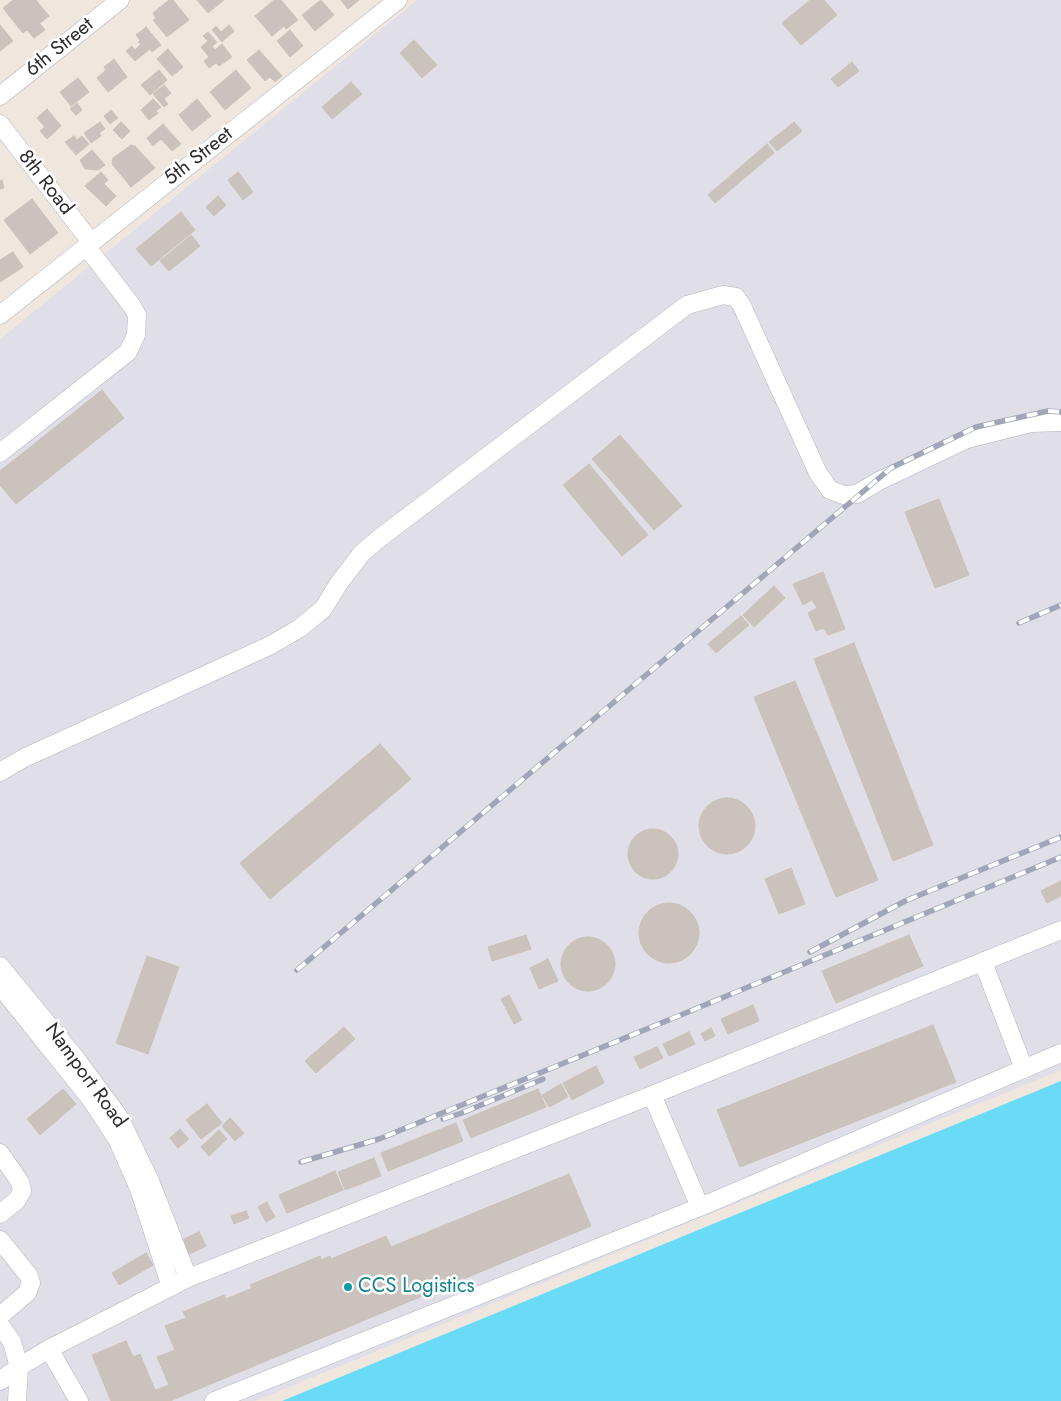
<!DOCTYPE html>
<html>
<head>
<meta charset="utf-8">
<style>
  body { margin:0 }
  canvas { display:block; background:#efe6de }
</style>
</head>
<body>
<canvas width="1061" height="1401"></canvas>
<script>
const ctx = document.querySelector('canvas').getContext('2d');
ctx.lineJoin = 'round';
function fill(path, color) {
  ctx.fillStyle = color;
  ctx.fill(path, 'evenodd');
}
function poly(rows) {
  const path = new Path2D();
  for (const r of rows) {
    if (r.length === 3) {
      path.moveTo(r[0] + r[2], r[1]);
      path.arc(r[0], r[1], r[2], 0, 2 * Math.PI);
      continue;
    }
    path.moveTo(r[0], r[1]);
    for (let i = 2; i < r.length; i += 2) path.lineTo(r[i], r[i + 1]);
  }
  return path;
}
function strokePath(path, color, width, dash) {
  ctx.strokeStyle = color;
  ctx.lineWidth = width;
  ctx.lineCap = dash ? 'butt' : 'round';
  ctx.setLineDash(dash || []);
  ctx.stroke(path);
}
function write(font, color, halo, rows, align = 'center') {
  ctx.font = font + ' Jost,sans-serif';
  ctx.lineWidth = 5;
  ctx.setLineDash([]);
  ctx.textBaseline = 'middle';
  ctx.strokeStyle = halo;
  ctx.fillStyle = color;
  for (const [text, x, y, turn = 0] of rows) {
    ctx.save();
    ctx.translate(x, y);
    ctx.rotate((+turn || 0) * Math.PI / 180);
    ctx.textAlign = isNaN(turn) ? turn : align;
    if (halo) ctx.strokeText(text, 0, 0);
    ctx.fillText(text, 0, 0);
    ctx.restore();
  }
}
fill(poly([
  [417,0,1061,0,1061,1070,255,1401,0,1401,0,339]
]), '#e0dfe7');
fill(poly([
  [1061,1081,1061,1401,282,1401]
]), '#6adbf7');
const building = poly([
  [13,0,36,0,49,16,40,23,29,10,14,22,3,8,13,0],
  [169,0,173,0,189,20,167,37,153,20,156,18,153,13,169,0],
  [197,0,224,0,208,13,197,0],
  [274,0,281,0,298,20,286,29,284,26,272,36,255,16,274,0],
  [321,0,334,15,315,31,302,15,321,0],
  [341,0,359,0,348,9,341,0],
  [810,0,824,0,837,15,801,45,782,23,810,0],
  [29,10,45,30,34,38,27,30,23,33,14,22,29,10],
  [0,25,13,41,6,46,0,39,0,25],
  [229,25,234,31,222,42,212,30,216,26,221,32,229,25],
  [146,27,161,45,152,52,150,49,135,61,126,51,132,46,135,50,141,44,138,42,140,40,136,35,146,27],
  [290,30,303,46,290,57,277,41,290,30],
  [208,32,217,42,205,52,201,47,208,41,203,36,208,32],
  [0,39,6,46,0,51,0,39],
  [414,40,437,65,422,78,400,53,414,40],
  [222,44,232,57,219,66,216,63,209,68,204,61,209,57,205,52,212,46,215,50,222,44],
  [168,49,183,67,172,76,157,59,168,49],
  [259,50,282,76,275,82,270,77,265,81,247,60,259,50],
  [114,59,127,77,108,92,97,78,106,70,104,67,114,59],
  [852,62,859,71,838,87,831,79,852,62],
  [159,70,167,80,150,95,141,85,159,70],
  [236,70,251,88,225,110,210,92,236,70],
  [78,78,89,92,71,106,60,92,78,78],
  [351,82,362,94,332,119,322,107,351,82],
  [164,85,171,93,164,99,168,104,164,107,153,94,164,85],
  [153,99,161,107,156,111,158,113,149,120,141,110,153,99],
  [197,99,211,116,192,131,179,115,197,99],
  [77,103,82,110,76,115,70,109,77,103],
  [47,109,61,126,47,139,40,131,45,127,37,118,47,109],
  [111,110,118,118,110,124,104,116,111,110],
  [100,122,105,129,99,133,101,136,91,143,84,133,100,122],
  [121,122,130,131,122,139,113,130,121,122],
  [794,122,802,131,777,151,769,142,794,122],
  [163,124,181,144,172,151,161,139,153,146,147,138,163,124],
  [74,136,77,140,82,136,89,144,76,155,65,142,74,136],
  [767,144,774,153,715,203,708,195,767,144],
  [131,145,135,146,155,168,131,187,112,164,113,158,131,145],
  [92,150,105,165,98,170,85,169,80,160,92,150],
  [101,172,108,180,104,184,116,196,106,206,85,186,101,172],
  [238,172,253,192,243,200,228,180,238,172],
  [2,180,4,188,0,189,0,181,2,180],
  [218,196,226,205,214,216,206,207,218,196],
  [32,199,58,233,30,254,4,220,32,199],
  [181,212,195,230,151,266,136,249,181,212],
  [191,235,200,246,169,271,160,261,191,235],
  [13,252,23,267,0,282,0,260,13,252],
  [102,390,124,418,16,504,0,485,0,471,102,390],
  [620,435,682,506,654,530,592,459,620,435],
  [589,464,648,535,622,556,563,485,589,464],
  [939,499,969,575,935,588,905,512,939,499],
  [823,572,845,629,828,635,823,628,816,631,808,613,817,608,812,600,803,605,793,584,823,572],
  [774,586,785,598,754,627,743,615,774,586],
  [741,616,749,625,716,653,708,644,741,616],
  [854,643,933,845,893,861,814,659,854,643],
  [795,681,878,880,836,897,754,697,795,681],
  [380,744,411,779,270,899,240,863,380,744],
  [727,826,28],
  [653,854,25],
  [791,868,805,904,779,914,765,879,791,868],
  [1061,881,1061,896,1047,903,1041,891,1061,881],
  [669,933,30],
  [526,935,531,949,492,961,488,947,526,935],
  [909,935,923,966,836,1003,822,971,909,935],
  [588,964,27],
  [147,956,179,967,148,1054,116,1043,147,956],
  [548,959,558,981,539,989,530,968,548,959],
  [509,995,522,1020,514,1024,501,999,509,995],
  [753,1005,759,1021,728,1034,721,1019,753,1005],
  [933,1025,956,1082,740,1167,717,1110,933,1025],
  [344,1027,355,1039,316,1073,305,1061,344,1027],
  [711,1028,715,1036,705,1041,701,1034,711,1028],
  [689,1032,695,1044,669,1056,663,1044,689,1032],
  [657,1047,663,1058,640,1069,634,1057,657,1047],
  [596,1066,604,1083,572,1100,563,1083,596,1066],
  [561,1084,568,1097,549,1107,542,1095,561,1084],
  [63,1089,76,1104,40,1135,27,1119,63,1089],
  [538,1089,546,1107,471,1138,463,1120,538,1089],
  [207,1104,222,1123,201,1139,186,1120,207,1104],
  [230,1118,244,1133,235,1141,222,1126,230,1118],
  [456,1123,463,1141,388,1171,381,1153,456,1123],
  [180,1129,189,1139,178,1148,170,1138,180,1129],
  [219,1130,227,1139,209,1156,201,1147,219,1130],
  [374,1158,381,1176,345,1190,338,1172,374,1158],
  [335,1171,343,1190,287,1213,279,1195,335,1171],
  [569,1174,591,1226,170,1401,111,1401,92,1355,126,1341,133,1357,140,1354,155,1390,169,1385,157,1357,175,1350,165,1326,186,1318,183,1312,224,1295,226,1299,252,1288,250,1285,320,1256,321,1260,330,1256,331,1259,386,1236,391,1247,569,1174],
  [267,1202,275,1217,266,1222,258,1207,267,1202],
  [246,1211,249,1218,234,1224,231,1216,246,1211],
  [199,1232,206,1246,185,1256,178,1242,199,1232],
  [146,1253,153,1265,119,1285,112,1273,146,1253]
]);
fill(building, '#cac3bd');
strokePath(building, '#cbc2b7', 1);
const minor = poly([
  [0,96,120,0],
  [0,124,91,242],
  [0,315,398,0],
  [0,453,128,352,136,335,137,315,132,306,86,246],
  [0,772,24,758,271,645,300,628,323,609,339,583,362,553,381,537,687,305,723,295,736,297,742,306,818,473,830,490,844,495,857,494,879,481,967,439,1031,423,1061,422],
  [983,962,1024,1069],
  [0,966,77,1060,119,1117,150,1181,188,1278],
  [0,986,90,1098,117,1139,139,1189,171,1287],
  [652,1095,700,1207],
  [0,1153,20,1182,22,1191,17,1200,0,1214],
  [0,1240,29,1276,31,1283,27,1293,0,1316],
  [0,1325,12,1342,19,1367,17,1401],
  [49,1349,79,1401],
  [0,1381,19,1367,49,1349,188,1278,652,1095,1061,930],
  [214,1401,700,1207,1061,1053]
]);
strokePath(minor, '#b2b6c1', 19);
strokePath(minor, '#fff', 18);
const rail = poly([
  [1019,623,1061,605],
  [810,952,905,901,1061,837],
  [297,970,891,468,976,427,1048,411,1061,412],
  [443,1119,462,1113,543,1079],
  [301,1162,379,1139,688,1012,1061,857]
]);
strokePath(rail, '#a0a5b8', 5.5);
strokePath(rail, '#fff', 4, [11]);
for (const [x, y, r, color] of [
  [348,1287,5,"#0f9aa8"]
]) {
  const dot = new Path2D();
  dot.arc(x, y, r, 0, 2 * Math.PI);
  ctx.fillStyle = color;
  ctx.fill(dot);
  strokePath(dot, '#fff', 2);
}
write('20px', '#2c2c2c', '#fff', [
  ["6th Street",60,48,-39],
  ["5th Street",199,157,-38],
  ["8th Road",45,183,52],
  ["Namport Road",85,1076,54]
]);
write('20px', '#0d838f', '#fff', [
  ["CCS Logistics",358,1287]
], 'left');
</script>
</body>
</html>
